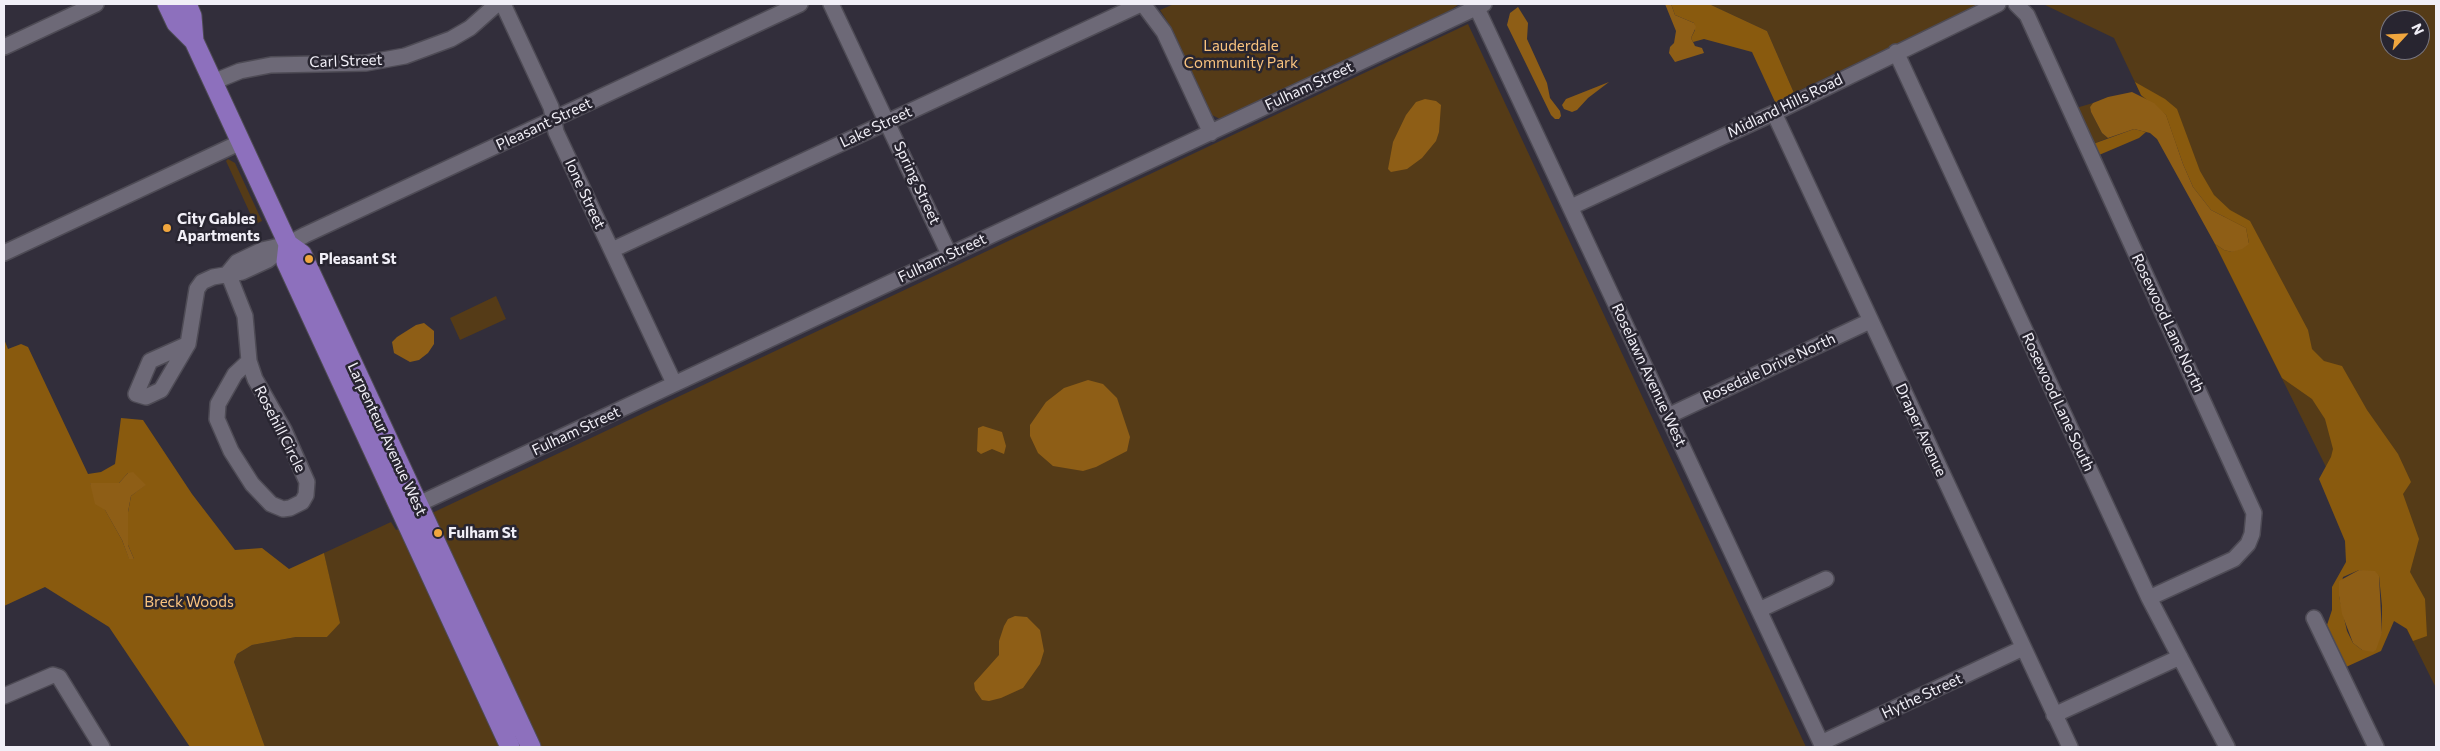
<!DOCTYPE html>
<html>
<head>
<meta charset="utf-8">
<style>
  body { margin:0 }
  #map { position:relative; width:2440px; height:751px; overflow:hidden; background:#322e3b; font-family:Commissioner,sans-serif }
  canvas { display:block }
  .frame { position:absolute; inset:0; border:5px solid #f1eff7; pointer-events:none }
  .north { position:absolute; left:2380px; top:10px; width:50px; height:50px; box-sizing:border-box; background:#282530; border:1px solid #787680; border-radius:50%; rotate:65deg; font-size:14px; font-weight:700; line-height:20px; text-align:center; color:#f1eff7 }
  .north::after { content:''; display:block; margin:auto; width:18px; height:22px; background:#f0a63e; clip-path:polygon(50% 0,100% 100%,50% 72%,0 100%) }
</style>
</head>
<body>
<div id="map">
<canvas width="2440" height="751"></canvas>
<div class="frame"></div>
<div class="north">N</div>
</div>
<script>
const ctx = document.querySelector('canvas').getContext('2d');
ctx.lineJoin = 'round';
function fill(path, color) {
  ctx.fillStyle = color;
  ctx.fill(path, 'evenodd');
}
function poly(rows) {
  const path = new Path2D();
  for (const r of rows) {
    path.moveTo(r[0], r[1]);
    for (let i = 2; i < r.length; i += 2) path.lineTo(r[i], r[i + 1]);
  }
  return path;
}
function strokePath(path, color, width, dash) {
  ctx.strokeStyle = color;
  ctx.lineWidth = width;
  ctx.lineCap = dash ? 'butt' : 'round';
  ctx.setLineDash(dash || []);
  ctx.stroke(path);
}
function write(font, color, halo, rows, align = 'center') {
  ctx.font = font + ' Commissioner,sans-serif';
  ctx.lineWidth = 5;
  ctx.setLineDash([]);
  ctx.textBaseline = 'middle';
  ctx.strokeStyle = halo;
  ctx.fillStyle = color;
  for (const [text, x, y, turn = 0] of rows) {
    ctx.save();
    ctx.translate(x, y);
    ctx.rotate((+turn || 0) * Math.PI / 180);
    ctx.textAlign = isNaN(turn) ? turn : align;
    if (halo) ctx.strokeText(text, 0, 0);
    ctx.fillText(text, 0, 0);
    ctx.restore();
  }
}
fill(poly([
  [1174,4,1459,4,1451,10,1222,120,1212,115,1172,29,1160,10],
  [1709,4,1980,4,1794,93,1767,31],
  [2043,4,2436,4,2436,688,2215,244,2224,250,2225,217,2141,95,2114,38],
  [2390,20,2420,20,2420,50,2390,50],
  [1468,24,1806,747,265,747,234,662,237,654,252,645,296,637,327,637,339,623,324,553,391,522,396,530],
  [2093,103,2090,107,2091,112,2102,133,2108,138,2093,144,2076,108],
  [228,159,235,163,262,221,255,224,226,161],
  [276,263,280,267,392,511,390,512],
  [496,296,506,319,460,340,450,318]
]), '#553b17');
fill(poly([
  [1671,4,1709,4,1767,31,1794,93,1776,104,1752,52,1704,39,1693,42,1691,38,1695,30,1694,23,1675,15],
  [2135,82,2165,99,2177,109,2200,171,2214,195,2230,210,2250,221,2308,330,2312,349,2324,361,2342,366,2367,410,2398,454,2411,482,2403,494,2419,539,2410,572,2425,599,2427,636,2413,641,2407,629,2394,621,2381,651,2346,667,2327,625,2332,610,2332,587,2346,562,2345,541,2319,479,2331,457,2333,449,2325,419,2312,399,2282,378,2215,244,2224,250,2232,252,2249,243,2246,228,2211,210,2193,187,2183,164,2166,115,2141,95],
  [2359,570,2379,576,2382,606,2382,633,2362,650,2353,643,2347,631,2339,596,2343,577],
  [2134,129,2146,132,2139,138,2099,155,2093,144],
  [4,339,8,349,21,344,28,347,88,474,101,472,115,464,121,418,143,420,192,494,235,550,262,548,289,569,324,553,340,623,327,637,296,637,252,645,237,654,234,662,265,747,190,747,109,627,45,587,4,606],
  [128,473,145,485,131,496,128,512,128,545,134,559,129,558,122,540,90,483,119,483]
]), '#895a0e');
fill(poly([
  [1665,4,1671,4,1675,15,1694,23,1696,27,1691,38,1695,46,1702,48,1704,53,1675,62,1669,53,1670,47,1674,43,1676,31],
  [1518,7,1528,23,1527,39,1547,83,1550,98,1560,111,1561,116,1559,119,1555,119,1551,115,1507,25,1510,13],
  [1609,82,1588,98,1577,110,1572,112,1564,109,1562,105,1566,99],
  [2132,92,2154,103,2166,115,2183,164,2193,187,2211,210,2246,228,2249,244,2242,249,2232,252,2224,250,2215,244,2157,139,2150,133,2134,129,2108,138,2102,133,2091,112,2090,107,2093,103,2108,97],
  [1425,99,1436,101,1441,105,1439,132,1436,141,1422,158,1407,169,1391,172,1388,169,1393,142,1406,115,1416,102],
  [424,323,434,331,434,344,428,353,419,360,410,362,394,353,392,342,397,337,416,325],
  [1088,380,1103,384,1117,398,1130,437,1127,451,1096,467,1083,471,1053,466,1038,453,1030,436,1030,425,1046,402,1064,388],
  [983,426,1002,432,1006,446,1004,454,992,449,981,454,977,451,978,428],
  [133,472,146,485,131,496,128,512,128,545,134,559,129,559,122,540,105,510,95,504,90,483,119,483,128,473],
  [2359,570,2375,571,2379,576,2382,633,2376,650,2373,652,2362,650,2353,643,2342,614,2339,596,2339,581],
  [1015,616,1027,617,1040,630,1044,651,1040,664,1023,688,1001,698,989,701,982,700,975,690,974,683,999,655,999,641,1004,626,1008,619]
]), '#8e5e16');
const minor = poly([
  [503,4,551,107,556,132,674,383],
  [831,4,949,254],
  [1143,4,1164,32,1211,133],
  [1475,4,1823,747],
  [2016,4,2027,15,2254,513,2252,534,2248,544,2234,559,2149,598],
  [4,47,96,4],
  [1896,52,2149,598,2227,747],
  [213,82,240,71,271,65,366,63,405,56,451,39,470,28,497,4],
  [1774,113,2070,747],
  [1571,207,1774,113,1998,4],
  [612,250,1141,4],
  [4,253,241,142],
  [228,273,245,316,249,361],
  [228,273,237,262,262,250,284,245],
  [188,344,161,390,146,397,136,394,150,361,188,344,197,289,202,282,213,277,242,272,268,260,288,244,305,235,800,4],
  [249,361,255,379,284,430,307,482,306,495,302,502,290,508,283,509,271,504,252,484,231,451,217,419,218,404,235,374,249,361],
  [1668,416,1870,321],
  [408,509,1484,4],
  [1759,610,1826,579],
  [2314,618,2376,747],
  [4,696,53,675,59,677,102,747],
  [2054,715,2180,657],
  [1821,743,2023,648]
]);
const major = poly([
  [167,4,176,23,194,41,213,82,288,244,286,262,510,747],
  [187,4,192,16,194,41],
  [288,244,302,254,531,747]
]);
strokePath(minor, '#4e4b55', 18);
strokePath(major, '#4e4b55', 21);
strokePath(minor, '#6d6977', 15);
strokePath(major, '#8d70bd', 19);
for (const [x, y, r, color] of [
  [167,228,5,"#f0a63e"],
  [309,259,5,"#f0a63e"],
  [438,533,5,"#f0a63e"]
]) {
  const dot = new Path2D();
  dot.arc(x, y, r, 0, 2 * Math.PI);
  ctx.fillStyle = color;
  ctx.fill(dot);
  strokePath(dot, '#282530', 2);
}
write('15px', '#fac37e', '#282530', [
  ["Lauderdale",1241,46],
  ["Community Park",1241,63],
  ["Breck Woods",189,602]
]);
write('15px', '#f1eff7', '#282530', [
  ["Carl Street",346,61,-2],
  ["Fulham Street",1309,86,-25],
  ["Midland Hills Road",1785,106,-26],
  ["Pleasant Street",544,124,-25],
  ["Lake Street",876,127,-25],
  ["Spring Street",917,183,65],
  ["Ione Street",585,194,65],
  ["Fulham Street",942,258,-25],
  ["Rosewood Lane North",2168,323,65],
  ["Rosedale Drive North",1769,368,-25],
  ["Roselawn Avenue West",1649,375,65],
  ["Rosewood Lane South",2058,402,65],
  ["Rosehill Circle",280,429,63],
  ["Draper Avenue",1921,430,65],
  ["Fulham Street",576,431,-25],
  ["Larpenteur Avenue West",387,439,65],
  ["Hythe Street",1922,696,-25]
]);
write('bold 15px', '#f1eff7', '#282530', [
  ["City Gables",177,219],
  ["Apartments",177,236],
  ["Pleasant St",319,259],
  ["Fulham St",448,533]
], 'left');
</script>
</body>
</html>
